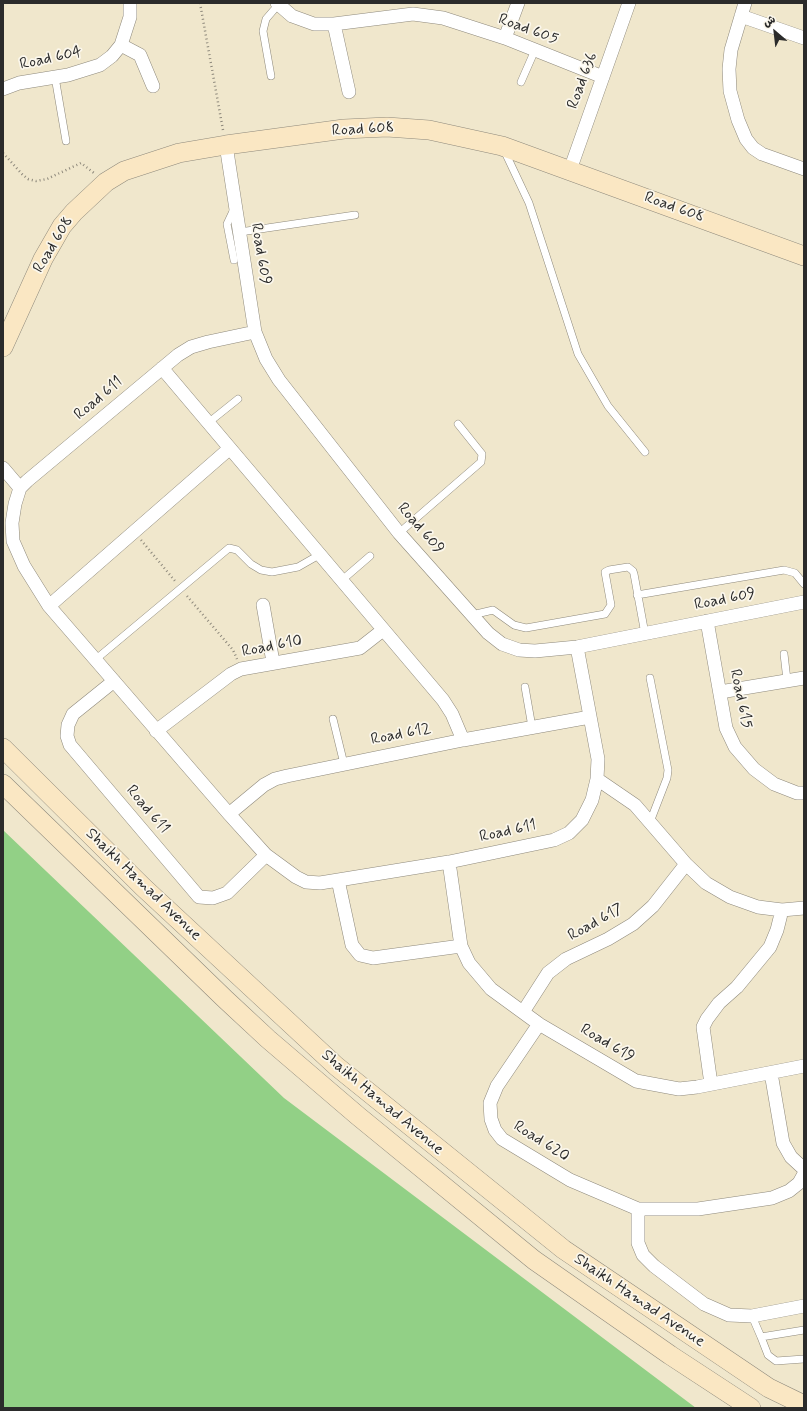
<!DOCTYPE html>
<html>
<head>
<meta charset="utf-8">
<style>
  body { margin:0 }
  #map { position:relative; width:807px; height:1411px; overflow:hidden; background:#f0e7cc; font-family:Mynerve,"Playpen Sans Arabic",sans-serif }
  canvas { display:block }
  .frame { position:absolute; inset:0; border:4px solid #2b2b2b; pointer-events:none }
  .north { position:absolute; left:755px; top:12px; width:40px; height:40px; -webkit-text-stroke:3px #fbf7ec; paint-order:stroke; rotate:332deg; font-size:11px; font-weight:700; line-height:16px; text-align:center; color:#2b2b2b }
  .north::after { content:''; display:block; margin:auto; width:14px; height:18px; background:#2b2b2b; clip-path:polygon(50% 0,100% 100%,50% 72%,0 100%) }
</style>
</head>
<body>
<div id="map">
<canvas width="807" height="1411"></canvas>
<div class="frame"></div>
<div class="north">ش</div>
</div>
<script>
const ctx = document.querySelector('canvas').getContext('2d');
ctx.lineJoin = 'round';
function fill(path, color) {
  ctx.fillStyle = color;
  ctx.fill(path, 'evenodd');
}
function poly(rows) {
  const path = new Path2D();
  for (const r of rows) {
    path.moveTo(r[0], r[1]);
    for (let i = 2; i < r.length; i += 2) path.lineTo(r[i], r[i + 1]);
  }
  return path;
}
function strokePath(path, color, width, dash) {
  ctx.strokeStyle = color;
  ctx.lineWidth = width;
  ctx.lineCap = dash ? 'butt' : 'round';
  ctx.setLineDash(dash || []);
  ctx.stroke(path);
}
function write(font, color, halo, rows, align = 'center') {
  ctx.font = font + ' Mynerve,sans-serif';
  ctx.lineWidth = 3.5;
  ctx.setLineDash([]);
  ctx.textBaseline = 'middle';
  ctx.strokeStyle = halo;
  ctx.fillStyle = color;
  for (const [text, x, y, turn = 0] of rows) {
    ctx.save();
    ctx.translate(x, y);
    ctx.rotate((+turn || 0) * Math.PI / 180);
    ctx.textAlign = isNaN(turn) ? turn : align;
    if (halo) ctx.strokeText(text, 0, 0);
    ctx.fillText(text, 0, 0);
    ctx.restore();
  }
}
fill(poly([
  [3,830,284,1098,696,1408,3,1408]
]), '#92d086');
const lane = poly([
  [271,76,263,31,266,19,278,5],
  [55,77,66,141],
  [521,82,535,50],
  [504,150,529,203,578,354,608,406,645,452],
  [240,232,355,215],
  [234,260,227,224,235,207],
  [208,423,238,399],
  [399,533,481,462,482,454,458,424],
  [341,581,370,556],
  [637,595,784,570,795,573,804,584],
  [472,615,493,610,514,625,526,628,605,614,611,605,605,572,609,570,628,567,633,571,634,574,645,634],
  [784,654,787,680],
  [95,660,229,548,237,550,251,564,261,570,272,572,298,567,319,555],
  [650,678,668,770,667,778,650,822],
  [525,687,532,727],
  [333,719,344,764],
  [752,1316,761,1337],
  [804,1330,761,1337,768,1355,776,1361,804,1359]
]);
const street = poly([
  [277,3,292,16,314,24,334,24,413,14,443,18,505,38,603,77],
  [745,3,731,50,729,69,730,91,738,120,746,139,753,148,762,154,804,169],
  [741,16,804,38],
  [334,24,349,92],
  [505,38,518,3],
  [121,45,140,55,153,86],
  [3,89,19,83,68,75,100,65,112,56,121,45,130,17,130,3],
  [226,145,255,332,266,359,279,380,399,533,488,633,502,644,519,650,535,651,577,647,804,602],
  [570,170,629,3],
  [255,332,208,342,191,347,178,355,27,481,20,488,15,504,12,523,13,541,24,566,49,606,229,814,266,855,296,877,306,882,320,883,449,862,554,840,569,833,582,820,592,800,597,779,598,759,577,647],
  [162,368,443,700,452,714,463,740],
  [3,468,20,488],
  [263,605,273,662],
  [49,606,229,449],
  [707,621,726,728,735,747,754,769,774,784,797,793,804,793],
  [114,681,73,714,68,725,67,736,70,745,199,897,213,898,227,893,266,855],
  [720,692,804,678],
  [156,731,231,674,241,669,360,648,383,630],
  [597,779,635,805,686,864,706,883,730,897,758,907,782,910,804,908],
  [229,814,264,785,275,779,287,776,463,740,590,717],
  [449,862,461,946,469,963,491,989,539,1024,636,1081,679,1089,697,1087,804,1066],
  [338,880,352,945,360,955,373,958,461,946],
  [523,1012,548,973,566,959,608,939,633,924,653,906,686,864],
  [539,1024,497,1086,490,1103,491,1119,495,1130,502,1139,570,1180,638,1209,698,1209,772,1198,789,1191,799,1183,804,1174],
  [771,1073,783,1143,791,1157,804,1169],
  [711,1084,703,1027,707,1019,719,1003,737,987,770,947,777,930,782,910],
  [638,1209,638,1243,643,1255,654,1266,704,1304,729,1315,752,1316,804,1306]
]);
const secondary = poly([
  [3,347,43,259,62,226,74,212,106,182,124,171,179,153,226,145,344,129,387,127,429,130,502,146,804,256],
  [3,748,143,887,336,1066,563,1249,769,1388,804,1405],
  [3,784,225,999,268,1039,358,1116,534,1260,670,1355,751,1408]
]);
strokePath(lane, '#8e897c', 8);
strokePath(street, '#8e897c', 14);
strokePath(secondary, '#8e897c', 20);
strokePath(poly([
  [200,3,223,130],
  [3,153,22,174,28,179,36,181,47,179,81,163,94,173],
  [141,540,175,581],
  [187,596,233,650,237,659]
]), '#8e897c', 2.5, [1, 3]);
strokePath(lane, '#fff', 7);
strokePath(street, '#fff', 13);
strokePath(secondary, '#fae7c3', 19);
write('16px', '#2b2b2b', '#fbf7ec', [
  ["Road 605",528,30,20],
  ["Road 604",51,59,-12],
  ["Road 636",583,81,-70],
  ["Road 608",363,130,-3],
  ["Road 608",674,208,20],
  ["Road 608",54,245,-59],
  ["Road 609",260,254,81],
  ["Road 611",99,399,-40],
  ["Road 609",420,529,49],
  ["Road 609",725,600,-11],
  ["Road 610",272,647,-11],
  ["Road 615",740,699,78],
  ["Road 612",401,735,-11],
  ["Road 611",147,810,50],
  ["Road 611",508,832,-12],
  ["Shaikh Hamad Avenue",143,885,44],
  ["Road 617",596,923,-29],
  ["Road 619",607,1044,31],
  ["Shaikh Hamad Avenue",382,1103,40],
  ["Road 620",541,1142,32],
  ["Shaikh Hamad Avenue",639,1301,34]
]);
</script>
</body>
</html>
